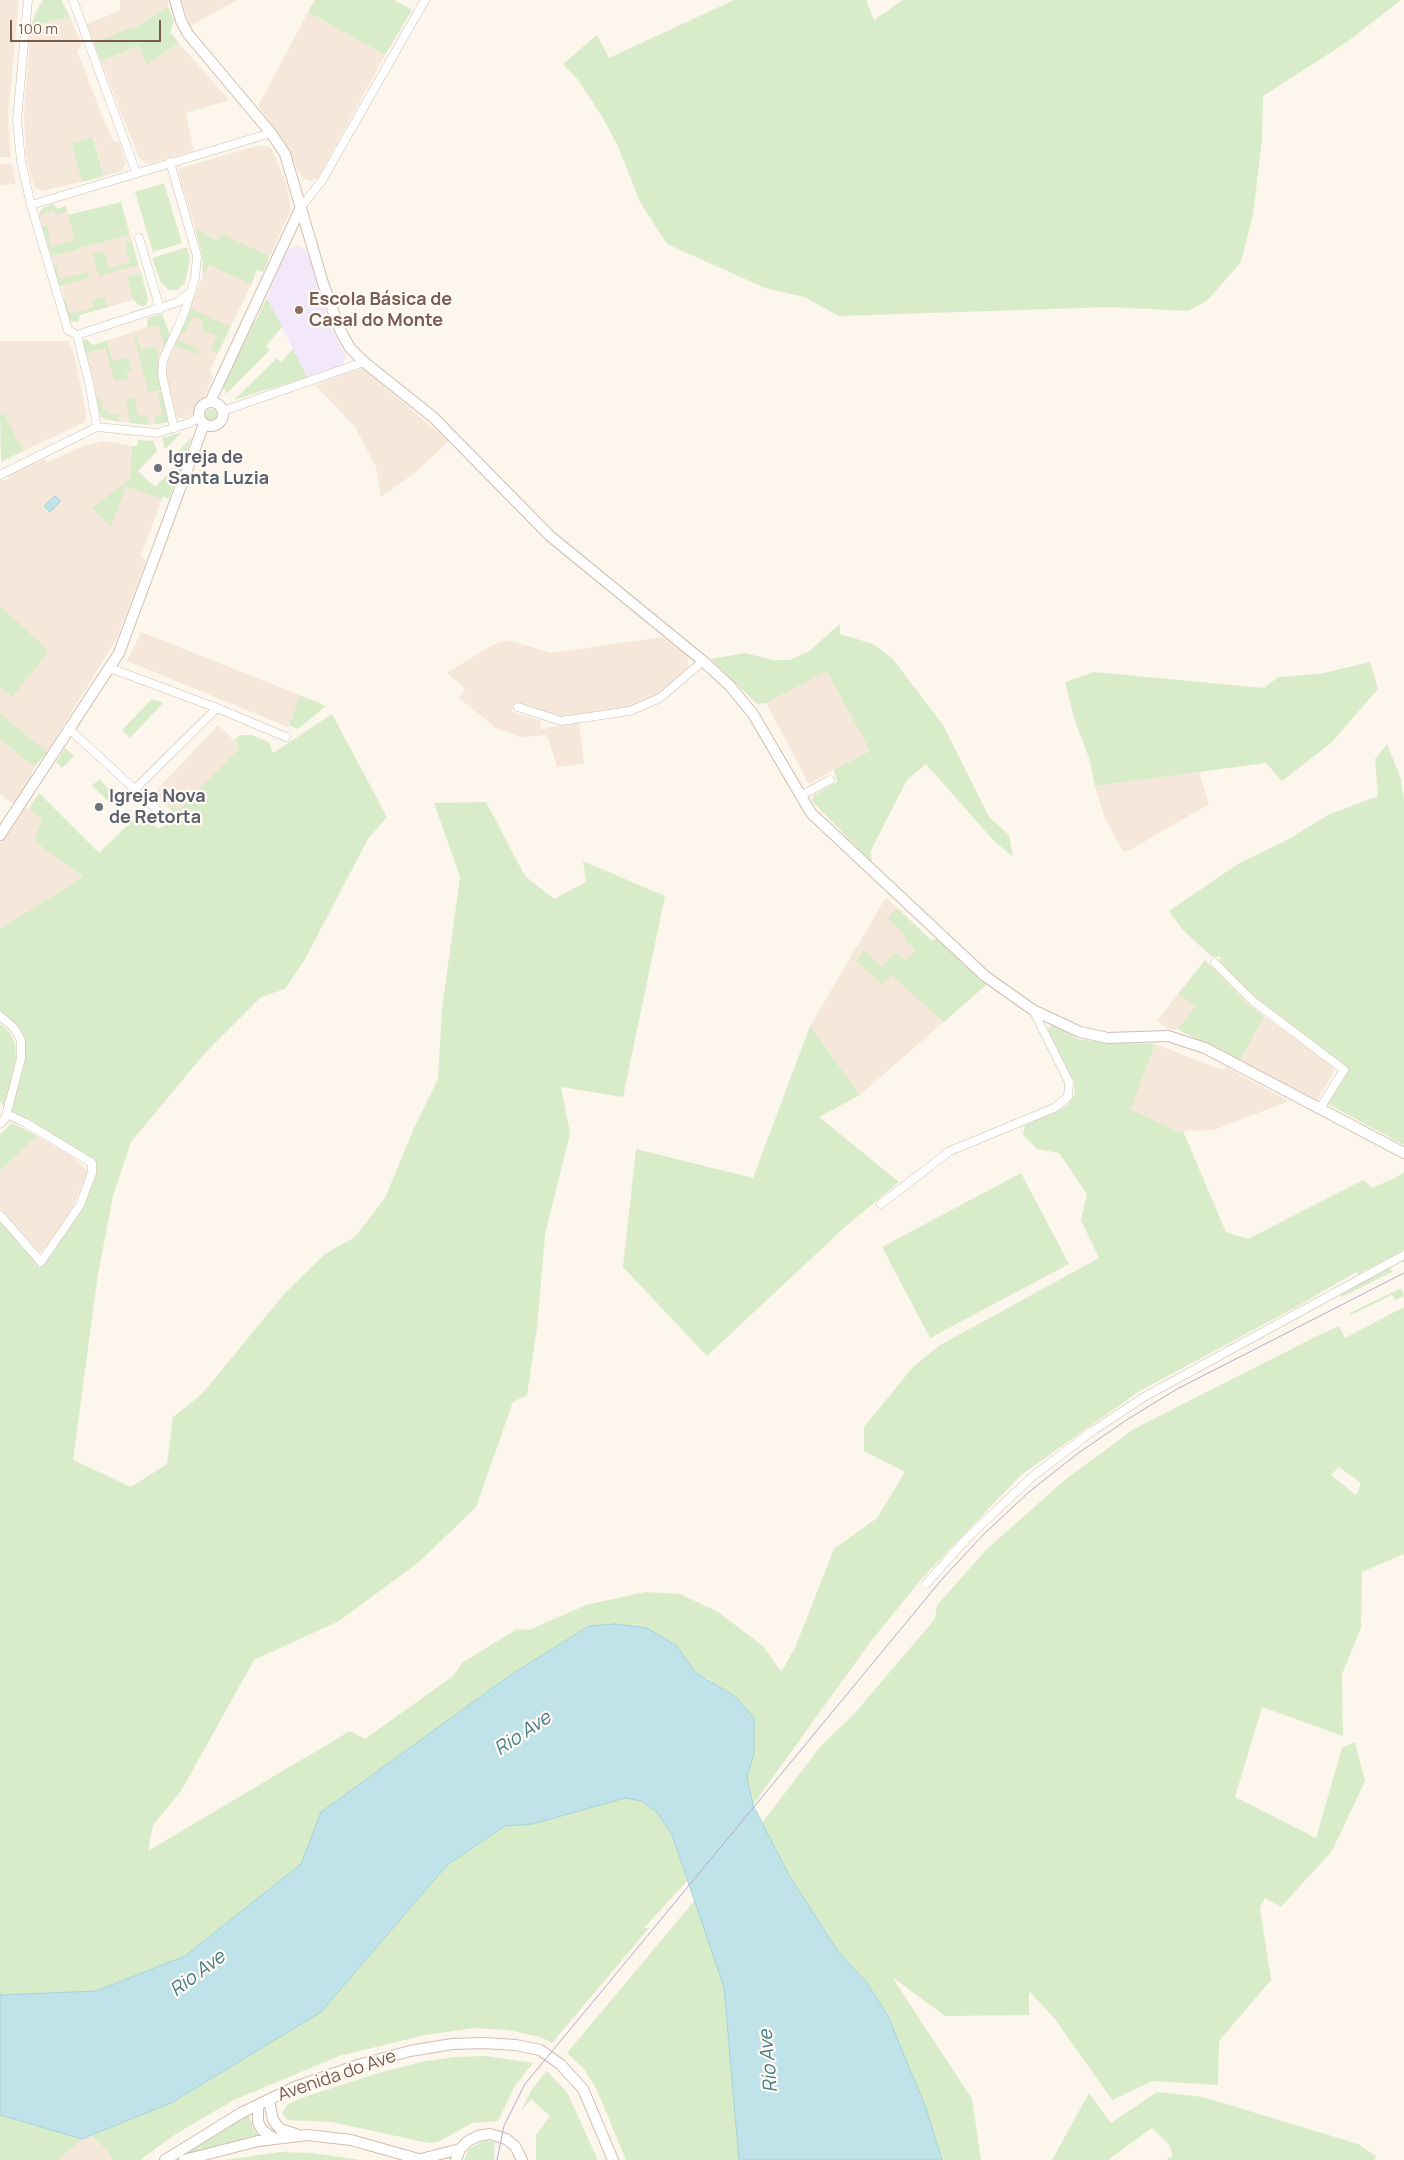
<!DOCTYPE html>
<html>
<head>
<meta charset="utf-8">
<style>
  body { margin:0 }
  #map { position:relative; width:1404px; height:2160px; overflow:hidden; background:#fdf6ec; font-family:Manrope,sans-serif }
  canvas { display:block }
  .scale { position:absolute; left:10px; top:20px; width:151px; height:22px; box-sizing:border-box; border:2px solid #7a5c4d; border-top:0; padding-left:6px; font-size:15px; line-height:18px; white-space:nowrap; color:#7a5c4d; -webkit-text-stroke:4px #fffaf3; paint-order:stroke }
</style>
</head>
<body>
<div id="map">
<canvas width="1404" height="2160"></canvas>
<div class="scale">100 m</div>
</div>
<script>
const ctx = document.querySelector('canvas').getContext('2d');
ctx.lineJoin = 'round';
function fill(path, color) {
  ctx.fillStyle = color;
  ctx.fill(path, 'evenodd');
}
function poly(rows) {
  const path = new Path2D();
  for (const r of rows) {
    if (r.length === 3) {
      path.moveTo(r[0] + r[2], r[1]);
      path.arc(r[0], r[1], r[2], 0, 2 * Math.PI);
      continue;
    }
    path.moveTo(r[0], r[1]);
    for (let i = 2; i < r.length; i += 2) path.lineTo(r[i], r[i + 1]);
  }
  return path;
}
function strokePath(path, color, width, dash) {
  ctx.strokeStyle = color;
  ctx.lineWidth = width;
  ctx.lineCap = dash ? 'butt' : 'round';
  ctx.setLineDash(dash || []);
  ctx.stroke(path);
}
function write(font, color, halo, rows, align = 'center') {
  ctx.font = font + ' Manrope,sans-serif';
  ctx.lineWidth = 4.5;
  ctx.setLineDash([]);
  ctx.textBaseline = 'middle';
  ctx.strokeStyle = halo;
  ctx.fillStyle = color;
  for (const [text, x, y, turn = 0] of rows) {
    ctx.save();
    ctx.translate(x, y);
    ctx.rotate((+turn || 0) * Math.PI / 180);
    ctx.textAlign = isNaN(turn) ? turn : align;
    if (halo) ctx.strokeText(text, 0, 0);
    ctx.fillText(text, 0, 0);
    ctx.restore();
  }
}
fill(poly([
  [0,0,19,0,8,115,11,157,0,157],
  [120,0,168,0,168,6,131,30,129,28,94,43,86,24,120,11],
  [182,0,237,0,190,26],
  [308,12,385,55,318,178,310,181,304,179,298,172,290,151,258,106],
  [70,17,82,45,77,51,102,115,113,141,119,142,126,163,122,171,104,176,94,137,71,143,82,182,41,191,35,187,31,178,26,155,24,113,31,26],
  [179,43,229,100,186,113,194,151,147,164,139,158,101,61,139,46,148,64],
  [260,145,271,148,276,158,288,189,291,210,270,256,222,234,219,241,195,228,178,171,181,168],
  [0,164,12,164,16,184,0,185],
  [53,204,58,209,66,206,78,249,130,235,148,299,146,305,141,306,133,300,80,315,78,322,72,322,39,215,41,209],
  [208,265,251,285,210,370,213,377,200,407,192,415,184,419,179,418,175,415,165,373,166,361],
  [162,314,171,338,159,360,169,422,149,425,105,420,99,413,94,383,83,341,86,339,93,345,133,332,147,327,148,318],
  [0,341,69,341,75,358,87,417,83,423,23,451,4,413,0,415],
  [362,368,449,441,415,473,381,497,376,467,355,427,315,385],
  [103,441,132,446,130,479,163,496,141,556,146,561,117,638,47,752,0,713,0,480,8,479,9,475,44,459,47,462,86,445],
  [141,632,300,695,288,727,127,661],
  [663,637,687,656,689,667,658,696,628,708,561,718,513,705,512,712,540,720,541,729,579,722,584,763,557,767,547,735,520,737,496,728,459,698,465,689,447,673,492,645,508,640,552,653],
  [827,670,870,751,809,784,766,703],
  [218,725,241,747,179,810,173,805,170,809,154,793],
  [0,739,34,767,28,786,16,806,0,794],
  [1199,772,1209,804,1132,849,1123,852,1104,816,1095,786],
  [26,807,42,819,34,841,83,877,0,929,0,843],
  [886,897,932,941,936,938,986,985,860,1095,810,1026],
  [1178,994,1195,1007,1177,1029,1167,1029,1157,1021],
  [1264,1016,1336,1068,1317,1100,1240,1061],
  [1155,1044,1223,1070,1226,1067,1289,1101,1214,1130,1176,1131,1131,1109],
  [37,1136,73,1157,86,1169,87,1174,68,1217,42,1252,36,1252,0,1209,0,1171],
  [91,2136,107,2150,113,2160,58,2160,82,2139]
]), '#f5e8da');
fill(poly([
  [298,246,305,250,309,257,332,331,346,356,343,365,307,377,267,298,284,253,289,248]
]), '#f3e8fa');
fill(poly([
  [43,0,61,0,70,17,31,26,36,12],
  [315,0,394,0,412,10,385,55,308,12],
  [734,0,866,0,874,20,903,0,1401,0,1347,42,1263,96,1262,139,1253,215,1241,262,1208,300,1188,311,1111,307,839,316,804,297,765,288,667,244,640,202,618,146,601,115,578,80,563,64,597,35,609,58],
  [168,6,174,22,170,32,179,43,147,65,139,46,101,61,94,43,129,28,131,30],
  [93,137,104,176,82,182,71,143],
  [164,183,182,243,153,252,135,192],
  [121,202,130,235,51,256,42,226,47,225,51,247,75,240,68,215],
  [53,204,58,209,66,206,67,212,57,215,52,209,39,217,41,209],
  [195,228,218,241,222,234,270,256,263,272,257,270,251,285,209,265,203,276,202,255],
  [132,241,138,265,99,276,92,254,104,251,109,268,130,262,125,243],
  [187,247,190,259,185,283,177,290,169,290,161,283,152,258],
  [53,265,56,265,60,279,87,272,89,278,59,286],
  [141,273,148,299,146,305,141,306,133,300,127,277],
  [105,297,108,307,80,315,78,322,72,322,69,319,63,298,65,298,70,314,94,307,92,300],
  [267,298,282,327,266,346,270,350,226,394,223,385],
  [190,308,230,327,218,353,211,350,217,336,201,329,204,321,193,316,185,334,179,332],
  [162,314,171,338,165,349,158,326,147,327,148,318],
  [136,335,141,350,155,346,159,360,162,390,148,392,134,336],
  [86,339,93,345,106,341,113,361,128,357,132,371,126,373,128,379,114,380,105,348,85,354,82,344],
  [176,339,199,349,196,354,173,344],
  [293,349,307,377,234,400,277,358,281,362],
  [163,392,169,422,156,424,154,417,162,415,157,393],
  [101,397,103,411,108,410,109,415,118,414,119,422,101,417,97,398],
  [134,397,138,416,147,414,149,425,130,423,126,399],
  [211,415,6],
  [4,413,23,451,1,462,0,415],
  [182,432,165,449,162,438],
  [192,437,169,499,163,496,162,499,126,486,111,527,92,508,130,479,132,446,137,446,138,440,153,441,157,451,138,471,155,487,179,463,173,457],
  [0,606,49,651,12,697,0,687],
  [840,624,840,634,873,644,892,658,943,725,989,817,1009,835,1013,857,993,840,926,764,907,780,871,850,872,863,812,801,814,795,837,782,834,770,870,751,827,671,766,703,757,704,711,659,745,653,772,660,790,660,808,652],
  [1370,662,1378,689,1331,743,1282,781,1266,763,1095,786,1089,758,1074,718,1065,682,1094,672,1264,688,1278,677,1319,674],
  [300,695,326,706,298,729,289,725],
  [152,699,163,703,130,738,122,730],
  [0,713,47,752,34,767,0,739],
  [332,714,387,817,368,839,305,959,285,989,261,997,205,1053,131,1142,113,1196,98,1274,73,1460,131,1487,167,1464,173,1417,202,1394,285,1293,325,1254,355,1237,385,1198,414,1128,438,1079,442,1009,460,877,434,803,486,802,525,876,554,899,586,882,583,861,665,896,623,1097,561,1087,570,1133,545,1235,537,1328,527,1395,513,1402,476,1507,419,1562,339,1621,254,1660,181,1791,153,1825,148,1851,350,1731,365,1739,453,1676,462,1663,517,1629,529,1630,586,1605,645,1592,680,1594,718,1612,763,1646,781,1672,795,1648,834,1549,877,1518,905,1472,864,1451,864,1427,913,1367,940,1345,1099,1258,1081,1220,1087,1194,1059,1153,1037,1149,1023,1135,1025,1125,1067,1106,1075,1094,1074,1082,1050,1038,1048,1028,1053,1025,1078,1039,1107,1043,1155,1044,1131,1109,1176,1131,1183,1131,1226,1232,1248,1239,1363,1180,1372,1188,1395,1178,1404,1172,1404,1250,1358,1274,1356,1272,1298,1306,1138,1392,1021,1475,924,1576,871,1641,753,1805,747,1777,754,1754,711,1680,695,1672,677,1646,589,1626,509,1676,321,1812,301,1864,185,1956,96,1991,0,1995,0,1215,40,1261,80,1205,92,1163,7,1114,21,1040,0,1015,0,929,83,877,34,841,42,819,29,809,39,793,99,853,137,816,145,824,149,820,158,829,179,817,170,809,173,805,179,810,240,747,234,740,241,735,252,735,269,742,273,753],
  [1387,744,1401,779,1404,801,1404,1145,1328,1104,1349,1069,1256,999,1221,964,1220,957,1212,957,1182,929,1169,911,1238,864,1289,839,1328,815,1378,796,1375,759],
  [65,748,74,756,62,768,56,762],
  [99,779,115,795,108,801,92,786],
  [897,908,932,941,936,938,986,985,944,1022,891,975,882,984,856,961,864,950,881,967,896,952,905,961,916,950,904,939,906,936,888,918],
  [1205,960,1248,1004,1264,1016,1240,1061,1177,1029,1195,1007,1178,994],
  [0,1024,10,1033,15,1043,16,1059,5,1109,0,1101],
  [810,1026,860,1095,819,1117,899,1182,845,1227,707,1356,623,1267,636,1149,753,1178],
  [12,1123,37,1136,0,1171,0,1134],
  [1021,1173,1069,1264,930,1338,882,1247],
  [1404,1259,1404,1263,1402,1261,1390,1267,1392,1272,1342,1297,1340,1293],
  [1401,1288,1404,1296,1395,1300,1392,1295,1351,1315,1350,1313],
  [1404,1307,1404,1554,1362,1572,1361,1628,1342,1674,1343,1736,1262,1707,1235,1797,1316,1838,1342,1748,1355,1742,1365,1781,1332,1851,1281,1907,1265,1898,1260,1908,1271,1980,1219,2041,1218,2085,1153,2081,1112,2100,1055,2019,1029,1991,1029,2015,945,2016,892,1977,972,2099,981,2160,942,2160,926,2108,888,2016,867,1983,837,1950,789,1875,762,1823,820,1747,854,1714,935,1619,937,1605,987,1549,1066,1479,1134,1429,1317,1336,1339,1326,1345,1338],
  [1339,1467,1361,1483,1356,1495,1331,1475],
  [625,1798,641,1801,656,1811,672,1835,687,1881,644,1928,649,1928,552,2043,541,2037,508,2030,475,2028,425,2035,339,2056,234,2100,176,2134,140,2160,113,2160,107,2150,91,2136,171,2103,321,2012,447,1865,505,1826,533,1824],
  [695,1900,725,1987,739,2160,626,2160,597,2090,584,2069,567,2053],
  [486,2056,533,2063,515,2086,498,2121,472,2123,440,2141,430,2143,419,2141,332,2122,288,2120,282,2113,288,2104,307,2096,382,2072,421,2062,454,2057],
  [547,2071,567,2092,598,2160,536,2160,536,2135,550,2116,531,2099,521,2111,532,2089],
  [1157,2092,1203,2097,1358,2144,1376,2156,1374,2160,1166,2160,1173,2156,1169,2145,1152,2128,1108,2160,1052,2160,1089,2093,1111,2123],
  [0,2115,82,2139,58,2160,0,2160],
  [249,2115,254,2130,259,2137,171,2160],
  [483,2141,495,2142,494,2160,464,2160,469,2149],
  [280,2152,312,2153,361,2160,225,2160]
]), '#d8ecc9');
const water = poly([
  [55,496,61,501,50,512,44,506,55,496],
  [615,1624,647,1628,677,1646,695,1672,736,1697,754,1718,754,1754,747,1777,753,1805,789,1875,837,1950,867,1983,888,2016,926,2108,942,2160,739,2160,724,1987,672,1835,656,1811,641,1801,625,1798,533,1824,505,1826,447,1865,321,2012,171,2103,82,2139,0,2115,0,1995,96,1991,185,1956,301,1864,321,1812,509,1676,589,1626,615,1624]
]);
fill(water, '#bfe3e8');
strokePath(water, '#a5d3da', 1);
const minor = poly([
  [28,0,17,120,21,161,31,205,68,330,77,335,90,387,97,427],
  [73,0,136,172],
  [170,162,197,256,195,278,184,314,163,360,162,375,174,428],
  [31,205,271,133],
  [301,207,321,182,425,0],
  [139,238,160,309],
  [77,335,178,302,191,292],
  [223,411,364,362],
  [0,475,97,427,157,433,189,423,200,417],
  [110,668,217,708,286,737],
  [518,707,561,721,630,711,660,698,703,661],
  [68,728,164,816],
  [135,789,217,708],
  [802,795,830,780],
  [1215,963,1253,1001,1344,1070,1320,1108],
  [0,1016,14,1028,21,1040,21,1059,5,1119,0,1124],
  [881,1204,950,1151,1054,1108,1068,1097,1069,1082,1033,1010],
  [0,1215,41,1262,80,1205,92,1173,92,1163,26,1123,7,1114],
  [926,1584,968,1537,1033,1476,1091,1432,1144,1397,1404,1255]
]);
const tertiary = poly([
  [175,0,181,21,188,34,271,133,285,154,323,283,340,330,350,348,364,362,433,417,550,536,703,661,730,686,753,714,811,813,985,976,1033,1010,1080,1032,1108,1038,1168,1036,1205,1048,1404,1153],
  [211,414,12],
  [210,402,301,207],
  [0,835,119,653,204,424],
  [269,2100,273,2120,280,2129,296,2134],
  [258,2105,258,2122,262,2130,275,2139],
  [421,2159,460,2149],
  [165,2160,241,2113,295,2087,358,2065,410,2051,452,2044,483,2043,516,2045,540,2050,560,2064,583,2089,613,2160],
  [184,2160,258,2141,307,2135,351,2140,422,2160],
  [456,2160,460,2149,468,2141,478,2136,490,2134,506,2139,515,2146,522,2160]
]);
strokePath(minor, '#d1beb0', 9);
strokePath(tertiary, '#d1beb0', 12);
strokePath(minor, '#fff', 8);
strokePath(tertiary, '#fff', 10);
strokePath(poly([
  [497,2160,504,2126,525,2084,943,1578,985,1533,1029,1492,1077,1454,1128,1419,1177,1389,1404,1273]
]), '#b9a8c9', 1);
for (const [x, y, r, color] of [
  [299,310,5,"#8d6e63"],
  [158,468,5,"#6b7280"],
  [99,807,5,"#6b7280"]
]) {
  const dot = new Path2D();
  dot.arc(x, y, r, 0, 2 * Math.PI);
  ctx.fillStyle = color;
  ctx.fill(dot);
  strokePath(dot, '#fffaf3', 2);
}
write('bold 18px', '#785e54', '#fffaf3', [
  ["Escola Básica de",309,300],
  ["Casal do Monte",309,321]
], 'left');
write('bold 18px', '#5b616d', '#fffaf3', [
  ["Igreja de",168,458],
  ["Santa Luzia",168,479],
  ["Igreja Nova",109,797],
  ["de Retorta",109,818]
], 'left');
write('18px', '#7a5c4d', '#fffaf3', [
  ["Avenida do Ave",337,2076,-19]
]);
write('italic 19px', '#437c86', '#fffaf3', [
  ["Rio Ave",523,1734,-34],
  ["Rio Ave",198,1974,-37],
  ["Rio Ave",769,2061,-95]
]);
</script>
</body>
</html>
